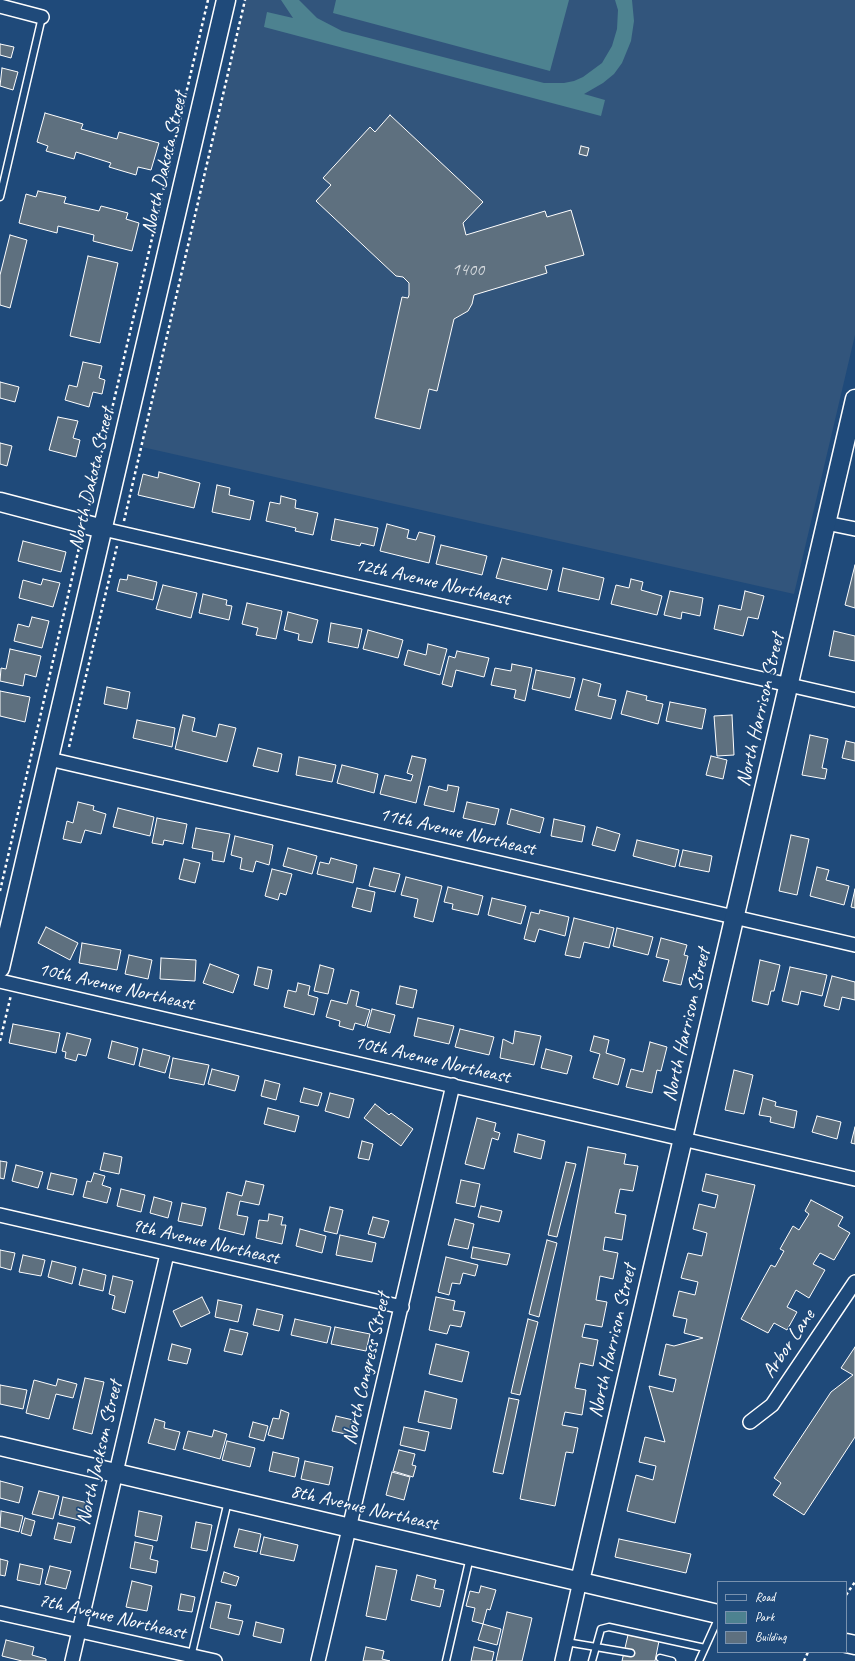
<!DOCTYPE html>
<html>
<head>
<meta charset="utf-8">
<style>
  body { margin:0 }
  #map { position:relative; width:855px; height:1661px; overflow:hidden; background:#1f4a7a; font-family:Caveat,sans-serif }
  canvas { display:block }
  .legend { position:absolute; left:717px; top:1581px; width:130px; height:72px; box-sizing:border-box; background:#1f4a7a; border:1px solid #7992af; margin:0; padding:5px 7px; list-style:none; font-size:12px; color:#fff }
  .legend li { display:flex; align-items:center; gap:8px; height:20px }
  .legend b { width:20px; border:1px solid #7992af }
</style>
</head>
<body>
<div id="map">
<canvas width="855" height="1661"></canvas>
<ul class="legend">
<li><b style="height:5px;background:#1f4a7a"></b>Road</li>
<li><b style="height:11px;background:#4d8290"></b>Park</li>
<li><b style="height:11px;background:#5e707f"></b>Building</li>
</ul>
</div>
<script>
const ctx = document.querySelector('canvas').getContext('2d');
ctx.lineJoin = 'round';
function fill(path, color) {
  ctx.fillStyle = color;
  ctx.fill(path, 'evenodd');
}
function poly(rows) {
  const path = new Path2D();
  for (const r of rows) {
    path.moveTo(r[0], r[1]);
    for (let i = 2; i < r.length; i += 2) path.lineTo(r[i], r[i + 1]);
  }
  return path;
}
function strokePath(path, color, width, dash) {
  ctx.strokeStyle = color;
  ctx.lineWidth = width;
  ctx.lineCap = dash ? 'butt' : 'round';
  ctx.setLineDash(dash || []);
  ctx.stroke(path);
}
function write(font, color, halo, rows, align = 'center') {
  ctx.font = font + ' Caveat,sans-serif';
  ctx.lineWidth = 3.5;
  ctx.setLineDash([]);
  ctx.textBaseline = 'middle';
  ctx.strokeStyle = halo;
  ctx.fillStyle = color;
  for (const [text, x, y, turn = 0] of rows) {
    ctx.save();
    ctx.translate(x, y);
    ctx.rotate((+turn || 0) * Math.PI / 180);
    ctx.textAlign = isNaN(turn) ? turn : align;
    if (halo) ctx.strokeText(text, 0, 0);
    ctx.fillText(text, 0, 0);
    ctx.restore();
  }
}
fill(poly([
  [245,0,855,0,855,335,794,594,142,447]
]), '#32557c');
fill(poly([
  [281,0,299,0,317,18,342,31,544,83,564,83,574,81,583,77,602,63,612,46,617,29,618,10,615,0,632,0,634,21,631,41,622,63,614,74,603,83,584,94,605,100,601,116,264,27,267,12,293,18],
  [336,0,569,0,550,71,333,13]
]), '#4d8290');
const building = poly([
  [0,44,14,47,11,58,0,55,0,44],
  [2,68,18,72,13,90,0,86,2,68],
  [45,113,83,124,81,129,117,139,119,132,159,143,151,170,138,167,136,175,109,167,111,163,76,152,74,159,46,151,48,146,37,142,45,113],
  [390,115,483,202,463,223,466,235,545,211,547,217,571,210,584,255,545,266,547,273,474,295,472,304,468,311,454,319,437,391,429,389,420,429,375,418,402,297,408,298,409,295,409,283,403,277,396,276,316,201,331,185,323,178,370,127,375,132,390,115],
  [581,146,589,148,587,156,579,154,581,146],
  [38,191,66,197,64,203,99,211,101,206,128,213,126,219,139,223,132,251,93,241,94,235,58,226,57,233,19,223,26,194,36,197,38,191],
  [10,235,27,240,10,308,0,305,0,275,10,235],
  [88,256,118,263,100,343,70,336,88,256],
  [83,362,102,366,99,378,105,380,102,394,93,392,89,407,65,400,69,385,77,387,83,362],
  [0,382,19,387,15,402,0,398,0,382],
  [58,417,78,421,73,438,80,440,76,457,49,450,58,417],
  [0,443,12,446,7,466,0,464,0,443],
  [159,472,200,483,194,508,138,495,143,474,158,478,159,472],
  [217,485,230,488,229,495,254,501,250,520,212,512,217,485],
  [281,496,296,500,295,508,318,513,313,535,295,531,296,528,266,521,270,502,280,504,281,496],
  [335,519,378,528,374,546,361,543,360,546,331,540,335,519],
  [387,524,409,530,407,538,416,540,419,532,435,536,429,563,380,551,387,524],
  [23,541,66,552,61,572,18,561,23,541],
  [441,545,487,556,482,575,436,564,441,545],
  [502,558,552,570,547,590,496,578,502,558],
  [855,565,855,608,845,605,855,565],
  [563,568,604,578,599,600,558,591,563,568],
  [128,575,157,582,153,600,117,591,120,579,127,580,128,575],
  [43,579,60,583,53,607,19,598,23,580,41,585,43,579],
  [631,579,643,582,641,590,662,596,657,615,611,604,616,585,629,588,631,579],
  [163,585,197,593,191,618,156,609,163,585],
  [670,591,703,598,700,616,682,612,681,619,664,615,670,591],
  [745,591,764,596,758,619,748,617,743,636,714,629,719,605,741,610,745,591],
  [203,594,227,600,226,605,232,606,229,620,199,613,203,594],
  [247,603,282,611,276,639,256,635,258,628,242,624,247,603],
  [288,612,318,620,312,643,298,640,299,634,284,630,288,612],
  [32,617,49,621,42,648,14,641,18,624,29,627,32,617],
  [331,623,362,629,358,648,328,642,331,623],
  [368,630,403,640,398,658,363,649,368,630],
  [834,631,855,636,855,661,829,656,834,631],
  [428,644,447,649,440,675,404,665,408,650,426,655,428,644],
  [10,649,41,656,36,677,25,674,23,686,0,681,1,668,6,669,10,649],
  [457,651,489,658,484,677,456,670,452,687,442,684,449,656,455,658,457,651],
  [512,664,532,668,525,701,514,698,516,690,491,685,495,668,511,671,512,664],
  [536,670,575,678,570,698,532,689,536,670],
  [583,679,601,684,598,696,616,700,611,719,575,710,583,679],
  [107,687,130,692,127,709,104,704,107,687],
  [0,691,30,697,25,722,0,716,0,691],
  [627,691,647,696,646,700,663,704,658,724,621,714,627,691],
  [670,702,706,709,702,729,666,721,670,702],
  [183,715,195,718,192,731,216,737,219,724,236,728,227,762,175,749,183,715],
  [732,715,734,755,717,756,714,716,732,715],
  [137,720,175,728,172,747,133,738,137,720],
  [810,735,828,739,822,768,827,769,825,779,802,775,810,735],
  [846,741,855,743,855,761,842,758,846,741],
  [258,748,282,754,278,772,253,766,258,748],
  [412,756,426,759,416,803,380,794,385,775,411,781,413,775,407,773,412,756],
  [711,756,727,760,723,779,706,775,711,756],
  [299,757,336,765,332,782,296,775,299,757],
  [342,765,378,774,374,793,337,783,342,765],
  [448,785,459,787,454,812,424,805,429,786,447,791,448,785],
  [78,802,94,806,93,810,106,814,101,834,85,830,81,843,63,839,67,821,73,823,78,802],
  [467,802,499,809,495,825,463,818,467,802],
  [118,808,154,817,150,836,113,827,118,808],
  [511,809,544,818,540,833,507,824,511,809],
  [157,818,187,824,183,844,164,840,163,845,152,843,157,818],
  [554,819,585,826,582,842,551,836,554,819],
  [597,827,620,834,615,851,592,845,597,827],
  [196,828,230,834,224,862,212,860,213,852,192,848,196,828],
  [791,835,809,839,797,895,779,891,791,835],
  [235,836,273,845,269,865,256,861,253,872,240,869,242,858,231,855,235,836],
  [637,840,679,850,675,867,633,856,637,840],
  [288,848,317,856,312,874,283,866,288,848],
  [683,850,712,856,709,872,679,866,683,850],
  [331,858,357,865,353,883,317,874,320,862,329,864,331,858],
  [184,859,200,863,195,883,179,879,184,859],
  [817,867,829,870,826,880,849,886,844,905,810,896,817,867],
  [374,868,400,874,395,892,369,886,374,868],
  [272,869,292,874,286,895,280,893,278,900,265,896,272,869],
  [406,877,442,886,433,922,414,917,418,899,401,895,406,877],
  [448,887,483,896,478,915,452,909,453,904,444,902,448,887],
  [357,888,375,892,371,912,352,907,357,888],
  [855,889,855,908,851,907,855,889],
  [492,898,526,906,521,924,488,915,492,898],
  [540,910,569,917,565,936,539,929,535,942,524,939,531,912,539,914,540,910],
  [574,918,614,928,609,948,584,942,580,958,565,955,574,918],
  [46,927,78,943,70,960,38,943,46,927],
  [617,928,653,937,648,955,613,946,617,928],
  [661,938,687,945,684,955,688,956,681,985,663,981,669,960,656,957,661,938],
  [82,943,121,950,117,970,79,963,82,943],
  [129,955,152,960,148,979,125,974,129,955],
  [161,958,196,960,195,981,160,979,161,958],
  [760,960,780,965,774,991,771,991,768,1005,752,1001,760,960],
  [210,964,239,975,233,993,203,983,210,964],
  [320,965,334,969,328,994,314,991,320,965],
  [258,967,272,970,268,989,254,985,258,967],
  [790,967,827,975,822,996,801,991,798,1005,782,1001,790,967],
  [832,976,855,982,855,1000,842,997,839,1010,824,1006,832,976],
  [298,983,310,986,308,995,318,998,314,1015,284,1007,288,990,296,992,298,983],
  [400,986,417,990,413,1008,396,1004,400,986],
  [351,990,359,992,356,1006,370,1010,365,1026,355,1023,353,1030,339,1026,340,1021,326,1017,331,1000,347,1004,351,990],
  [372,1009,395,1015,390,1033,367,1027,372,1009],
  [418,1018,454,1026,449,1044,414,1036,418,1018],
  [13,1024,60,1033,56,1053,9,1043,13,1024],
  [460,1029,494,1037,489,1055,455,1047,460,1029],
  [515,1031,541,1036,534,1065,500,1058,503,1039,513,1044,515,1031],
  [67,1033,91,1039,86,1056,78,1054,76,1061,65,1058,66,1052,62,1051,67,1033],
  [594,1036,609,1040,606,1053,625,1059,618,1085,593,1078,600,1054,590,1051,594,1036],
  [112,1041,138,1048,134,1065,108,1058,112,1041],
  [650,1042,667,1047,661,1071,657,1070,652,1093,626,1087,631,1069,643,1072,650,1042],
  [143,1049,170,1056,165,1073,139,1066,143,1049],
  [546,1049,572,1056,567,1074,541,1068,546,1049],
  [173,1058,209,1065,204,1085,169,1078,173,1058],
  [212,1069,239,1076,235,1091,208,1084,212,1069],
  [734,1070,753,1075,744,1114,725,1110,734,1070],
  [265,1080,280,1084,276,1100,261,1096,265,1080],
  [304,1088,322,1093,318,1106,300,1102,304,1088],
  [330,1093,354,1099,349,1118,325,1111,330,1093],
  [763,1098,776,1102,775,1106,797,1111,794,1128,770,1122,771,1117,759,1115,763,1098],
  [375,1104,389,1115,391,1113,413,1129,401,1146,364,1118,375,1104],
  [268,1108,299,1116,295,1132,264,1124,268,1108],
  [817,1116,841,1122,837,1139,812,1132,817,1116],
  [477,1118,496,1123,494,1131,500,1133,498,1140,492,1138,484,1169,465,1164,477,1118],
  [855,1127,855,1144,851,1143,855,1127],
  [518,1134,545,1141,541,1159,514,1152,518,1134],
  [362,1141,373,1144,369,1160,358,1158,362,1141],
  [588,1147,626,1154,624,1164,638,1166,633,1191,620,1189,615,1213,626,1215,622,1240,605,1237,603,1250,618,1253,613,1279,600,1276,596,1300,607,1302,602,1327,585,1324,582,1337,598,1340,593,1366,580,1363,575,1388,586,1390,582,1415,565,1412,562,1425,578,1428,573,1453,566,1452,555,1506,520,1499,588,1147],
  [104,1153,122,1157,119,1174,100,1170,104,1153],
  [0,1161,7,1162,4,1179,0,1178,0,1161],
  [566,1162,576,1164,557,1237,548,1235,566,1162],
  [16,1165,43,1172,38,1188,12,1181,16,1165],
  [51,1173,77,1179,73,1195,47,1189,51,1173],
  [94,1173,105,1176,102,1185,111,1188,107,1203,83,1197,87,1181,91,1182,94,1173],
  [706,1174,755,1185,675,1523,627,1511,636,1475,653,1480,656,1466,639,1462,645,1437,665,1442,649,1386,673,1392,676,1379,659,1375,666,1344,674,1346,703,1338,684,1333,687,1319,673,1316,679,1291,695,1295,698,1282,681,1278,688,1253,702,1256,707,1233,693,1229,699,1204,715,1208,718,1195,702,1191,706,1174],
  [461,1180,480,1184,475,1207,456,1203,461,1180],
  [246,1181,264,1185,259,1205,240,1201,237,1215,248,1217,244,1235,219,1229,227,1192,242,1196,246,1181],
  [121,1189,145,1195,141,1212,117,1206,121,1189],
  [154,1197,172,1202,168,1218,150,1213,154,1197],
  [811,1200,843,1217,838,1226,850,1233,834,1260,820,1253,813,1264,825,1270,809,1298,796,1290,787,1307,797,1312,787,1330,774,1323,768,1333,741,1319,771,1265,775,1267,784,1251,780,1249,793,1226,799,1230,809,1214,805,1211,811,1200],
  [182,1203,206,1208,202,1226,178,1221,182,1203],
  [481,1206,502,1211,499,1222,478,1217,481,1206],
  [330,1207,343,1210,337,1234,324,1231,330,1207],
  [269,1214,283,1217,281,1225,286,1225,282,1244,256,1238,259,1220,268,1221,269,1214],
  [373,1217,389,1221,384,1238,368,1234,373,1217],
  [455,1219,474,1224,468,1249,448,1245,455,1219],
  [300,1229,326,1236,322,1253,296,1246,300,1229],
  [340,1235,376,1243,372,1262,336,1255,340,1235],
  [547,1240,557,1243,539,1317,529,1314,547,1240],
  [473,1247,510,1254,507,1265,471,1258,473,1247],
  [0,1250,15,1253,11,1270,0,1267,0,1250],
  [23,1255,45,1260,41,1276,19,1272,23,1255],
  [446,1257,478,1265,475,1276,463,1273,460,1284,452,1283,449,1295,438,1292,446,1257],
  [52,1261,76,1267,72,1284,48,1277,52,1261],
  [83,1269,106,1275,103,1291,79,1285,83,1269],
  [113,1276,133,1281,125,1313,112,1309,115,1296,109,1294,113,1276],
  [202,1297,210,1313,181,1327,173,1311,202,1297],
  [436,1297,455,1301,453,1310,465,1312,461,1327,450,1325,447,1334,429,1330,436,1297],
  [218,1300,242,1305,238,1322,215,1317,218,1300],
  [257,1309,283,1315,279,1331,253,1325,257,1309],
  [295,1319,331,1327,327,1343,291,1335,295,1319],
  [528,1319,538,1322,520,1395,511,1393,528,1319],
  [335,1327,370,1334,366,1351,331,1344,335,1327],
  [230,1329,248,1333,242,1355,224,1351,230,1329],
  [172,1344,191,1349,187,1364,168,1360,172,1344],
  [436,1344,469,1352,462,1382,429,1374,436,1344],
  [855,1347,855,1437,804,1515,773,1495,781,1483,774,1478,831,1392,853,1375,841,1368,855,1347],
  [85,1378,104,1382,92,1434,73,1429,85,1378],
  [58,1379,77,1384,73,1398,56,1394,49,1419,26,1413,34,1380,56,1386,58,1379],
  [0,1385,27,1390,23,1409,0,1404,0,1385],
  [425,1391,457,1399,451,1429,418,1422,425,1391],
  [509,1398,519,1400,503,1474,493,1472,509,1398],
  [281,1410,289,1413,283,1439,268,1435,273,1418,279,1419,281,1410],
  [336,1416,353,1420,350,1435,332,1431,336,1416],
  [155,1419,165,1422,164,1428,180,1432,175,1450,148,1443,155,1419],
  [253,1422,268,1426,264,1441,249,1437,253,1422],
  [404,1427,429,1432,425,1451,400,1445,404,1427],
  [214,1430,227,1434,220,1459,183,1449,188,1431,212,1437,214,1430],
  [227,1441,255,1448,250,1467,222,1460,227,1441],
  [399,1450,415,1454,412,1465,416,1466,413,1477,393,1471,399,1450],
  [273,1452,299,1458,295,1477,269,1471,273,1452],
  [305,1461,333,1467,329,1485,301,1479,305,1461],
  [392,1472,410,1477,404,1500,386,1495,392,1472],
  [0,1481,23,1487,19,1503,0,1498,0,1481],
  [39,1491,59,1496,53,1519,32,1514,39,1491],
  [63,1497,88,1503,83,1521,59,1515,63,1497],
  [1,1511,23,1516,19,1532,0,1527,1,1511],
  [139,1511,162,1516,157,1541,135,1536,139,1511],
  [25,1518,35,1521,31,1536,21,1533,25,1518],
  [196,1522,212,1525,207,1551,191,1548,196,1522],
  [58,1523,75,1527,71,1543,54,1539,58,1523],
  [239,1529,261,1534,257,1552,234,1547,239,1529],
  [264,1537,298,1545,294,1561,260,1554,264,1537],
  [619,1539,691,1554,686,1573,615,1557,619,1539],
  [135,1542,153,1546,150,1559,158,1561,156,1573,130,1568,135,1542],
  [0,1559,8,1561,5,1576,0,1575,0,1559],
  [20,1564,43,1569,40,1585,17,1580,20,1564],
  [50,1566,71,1571,66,1589,45,1584,50,1566],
  [376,1566,397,1570,386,1620,366,1616,376,1566],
  [224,1572,239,1577,236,1586,221,1582,224,1572],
  [417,1575,436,1580,434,1588,444,1590,440,1607,411,1600,417,1575],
  [132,1581,152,1586,147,1611,126,1607,132,1581],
  [481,1586,496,1590,490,1610,487,1609,483,1624,472,1621,475,1608,466,1606,470,1591,479,1593,481,1586],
  [181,1594,195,1597,192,1612,178,1610,181,1594],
  [216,1602,231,1605,228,1618,243,1621,239,1635,210,1628,216,1602],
  [507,1612,532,1618,522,1661,496,1661,507,1612],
  [256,1622,284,1629,281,1643,253,1636,256,1622],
  [483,1624,501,1629,497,1645,478,1640,483,1624],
  [628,1635,659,1641,655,1661,622,1661,628,1635],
  [6,1640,34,1647,32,1655,46,1659,46,1661,22,1661,2,1656,6,1640],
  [366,1647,384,1651,382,1659,390,1661,363,1661,366,1647],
  [474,1647,494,1652,492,1661,471,1661,474,1647]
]);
fill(building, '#5e707f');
strokePath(building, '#fff', 1);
const lane = poly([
  [0,197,42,17],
  [566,1642,596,1647,592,1661],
  [631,1653,596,1647,601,1629,609,1627,705,1648],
  [191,1657,228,1501],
  [660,1658,672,1661],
  [446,1661,470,1557],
  [699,1661,718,1619]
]);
const street = poly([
  [0,6,42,17],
  [826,523,855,529],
  [103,529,855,700],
  [49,759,855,945],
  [0,981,855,1179],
  [0,1215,402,1307],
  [750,1422,772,1405,855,1282],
  [0,1613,215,1661],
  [72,1661,167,1254],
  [318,1661,453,1085],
  [562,1661,580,1581]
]);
const secondary = poly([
  [0,502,103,529],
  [0,968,226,0],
  [0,1446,718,1614],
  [580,1581,855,399],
  [846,1643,855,1645]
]);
strokePath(lane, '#fff', 9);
strokePath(street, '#fff', 16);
strokePath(secondary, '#fff', 21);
strokePath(poly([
  [88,511,208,0],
  [124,521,245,0],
  [69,747,117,546],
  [0,891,81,539],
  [0,1041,11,995],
  [846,1595,855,1582],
  [804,1661,808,1652]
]), '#fff', 2.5, [3, 3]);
strokePath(lane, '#1f4a7a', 6);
strokePath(street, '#1f4a7a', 13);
strokePath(secondary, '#1f4a7a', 18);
write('18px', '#d7dbdf', null, [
  ["1400",468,270]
]);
write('20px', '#fff', '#1f4a7a', [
  ["North Dakota Street",165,163,-77],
  ["North Dakota Street",92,479,-77],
  ["12th Avenue Northeast",432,582,13],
  ["North Harrison Street",761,710,-77],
  ["11th Avenue Northeast",457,832,13],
  ["10th Avenue Northeast",116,987,13],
  ["North Harrison Street",687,1025,-77],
  ["10th Avenue Northeast",432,1060,13],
  ["9th Avenue Northeast",205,1242,13],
  ["North Harrison Street",613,1341,-77],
  ["Arbor Lane",789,1344,-56],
  ["North Congress Street",367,1369,-77],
  ["North Jackson Street",100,1453,-77],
  ["8th Avenue Northeast",364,1508,13],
  ["7th Avenue Northeast",112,1617,13]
]);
</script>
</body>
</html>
